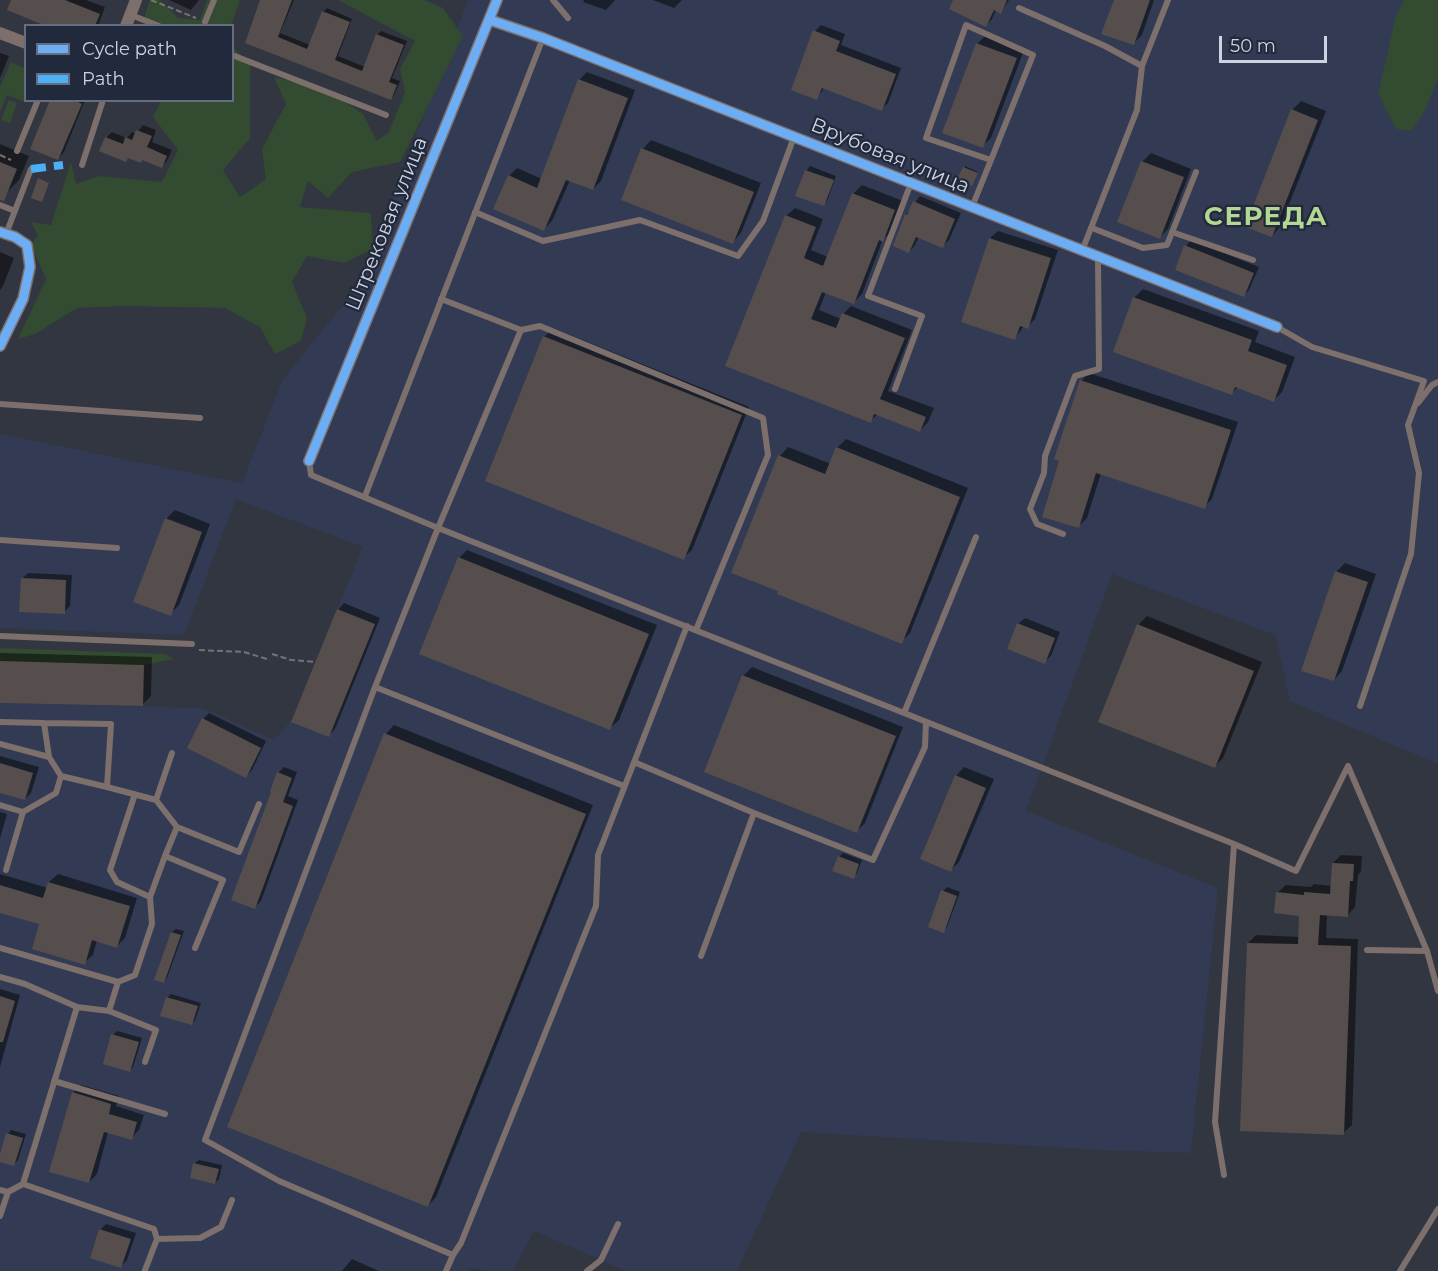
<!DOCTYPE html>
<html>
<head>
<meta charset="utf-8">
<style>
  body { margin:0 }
  #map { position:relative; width:1438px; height:1271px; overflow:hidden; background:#313641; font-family:Montserrat,sans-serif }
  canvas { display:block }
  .legend { position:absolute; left:24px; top:24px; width:210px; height:78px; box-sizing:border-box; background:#21293c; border:2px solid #666d7e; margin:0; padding:8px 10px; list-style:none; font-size:18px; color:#ced3e0 }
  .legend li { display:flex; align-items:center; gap:12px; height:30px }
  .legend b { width:30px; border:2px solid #666d7e }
  .scale { position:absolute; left:1219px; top:36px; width:108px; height:27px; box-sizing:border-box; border:3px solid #ced3e0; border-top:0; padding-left:8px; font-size:18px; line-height:21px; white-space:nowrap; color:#ced3e0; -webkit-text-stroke:4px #21293c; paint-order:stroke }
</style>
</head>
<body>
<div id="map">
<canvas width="1438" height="1271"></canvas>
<ul class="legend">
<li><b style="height:8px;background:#6dadf4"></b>Cycle path</li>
<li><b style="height:8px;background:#4cb0f7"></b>Path</li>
</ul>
<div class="scale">50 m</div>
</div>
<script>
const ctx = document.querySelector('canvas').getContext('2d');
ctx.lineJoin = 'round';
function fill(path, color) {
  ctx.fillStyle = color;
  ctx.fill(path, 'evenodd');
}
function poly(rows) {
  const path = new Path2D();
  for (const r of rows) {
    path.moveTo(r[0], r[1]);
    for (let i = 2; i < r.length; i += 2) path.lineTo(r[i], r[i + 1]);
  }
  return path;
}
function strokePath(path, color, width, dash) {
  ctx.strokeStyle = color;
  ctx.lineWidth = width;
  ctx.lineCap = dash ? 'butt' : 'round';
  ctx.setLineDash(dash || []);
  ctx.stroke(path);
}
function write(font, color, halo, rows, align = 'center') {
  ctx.font = font + ' Montserrat,sans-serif';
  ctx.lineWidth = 4.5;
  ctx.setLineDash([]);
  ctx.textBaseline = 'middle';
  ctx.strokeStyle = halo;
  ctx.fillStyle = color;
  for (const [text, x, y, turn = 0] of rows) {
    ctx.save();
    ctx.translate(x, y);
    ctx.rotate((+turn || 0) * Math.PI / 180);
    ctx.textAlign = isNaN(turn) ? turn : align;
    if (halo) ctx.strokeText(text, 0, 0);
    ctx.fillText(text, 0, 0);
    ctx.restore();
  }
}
fill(poly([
  [468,0,1438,0,1438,764,1290,701,1275,635,1112,574,1026,811,1218,888,1191,1153,1100,1150,801,1132,737,1271,626,1271,534,1231,513,1271,488,1271,470,1268,466,1271,0,1271,0,703,203,708,274,740,291,721,363,547,236,499,184,635,0,628,0,434,242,483,283,379,360,284]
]), '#323b53');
fill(poly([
  [150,0,160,0,178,18,200,20,207,0,240,0,231,25,145,25,145,14],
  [338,0,424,0,443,8,463,36,400,162,352,172,328,198,308,181,300,207,371,213,373,249,344,263,307,256,292,282,307,318,301,341,275,354,260,327,225,308,123,306,77,308,35,334,18,339,46,279,31,245,38,235,31,222,51,225,71,162,76,184,99,176,162,182,178,150,153,117,161,101,232,100,233,48,250,62,250,138,223,170,240,197,266,179,262,149,286,104,274,77,328,90,363,114,377,141,389,132,405,92,400,69,415,41],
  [1404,0,1438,0,1438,79,1424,112,1411,131,1396,129,1378,94,1395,19],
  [11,62,25,68,25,102,7,95,0,112,0,87],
  [9,100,17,103,10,123,1,120],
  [0,648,165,654,174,659,144,665,0,661]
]), '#334b30');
fill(poly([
  [12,0,86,0,105,7,98,26,50,26],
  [169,0,199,0,191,10],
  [262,0,294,0,280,33,310,45,323,12,327,8,352,19,338,56,365,67,377,35,381,31,407,41,392,78,400,81,394,95,390,98,247,42],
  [584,0,615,0,606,10,583,2],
  [653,0,682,0,674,8],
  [955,0,1009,0,1001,12,996,10,992,19,986,25],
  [1115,0,1154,0,1142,35,1133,44],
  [821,25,845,34,841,45,901,68,888,103,881,109,825,87,817,98,815,31],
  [986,35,1024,50,991,138,982,146,977,44],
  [0,53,9,56,0,78],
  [587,72,635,90,601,181,593,189,570,180,552,221,544,229,509,176,517,168,542,179,579,80],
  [52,100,85,100,64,152,58,158],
  [1301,101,1326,111,1280,227,1272,236,1292,110],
  [143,125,156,130,152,142,172,150,167,161,162,166,106,138,112,132,127,138,132,132,136,134],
  [651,140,761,183,741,233,733,242,643,149],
  [0,144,29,156,19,180,6,193,0,191],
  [1151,153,1191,169,1168,229,1160,237,1142,162],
  [810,166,836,176,827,201,823,204,797,195,807,170],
  [965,166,978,172,973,182,964,168],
  [862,185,903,201,891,232,883,239,862,294,853,303,826,292,819,310,841,319,843,314,851,306,912,330,888,391,934,408,928,422,920,431,878,414,870,421,727,365,786,216,795,208,823,219,811,250,828,257,853,194],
  [920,196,961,213,949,240,943,246,919,236,915,245,909,252,894,245,906,215],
  [998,231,1058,250,1035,319,1027,327,1024,326,1015,338,990,238],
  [1191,240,1259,267,1249,290,1243,296,1186,246],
  [0,252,14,258,3,286,0,290],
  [1143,289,1259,331,1255,342,1295,357,1282,392,1274,400,1238,387,1232,393,1115,351,1135,297],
  [553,328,749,407,692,550,683,558,544,337],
  [1089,373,1238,422,1212,499,1204,507,1101,473,1087,518,1079,526,1081,381],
  [846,439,968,488,910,633,901,642,780,456,788,447,831,464,837,448],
  [175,510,210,524,179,605,170,614,166,519],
  [467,550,657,625,619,720,610,728,459,558],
  [1345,563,1376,574,1342,671,1334,680,1336,572],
  [28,573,72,575,70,606,64,612,22,579],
  [344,603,380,618,335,729,329,735,338,610],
  [1147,616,1262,662,1223,758,1215,766,1138,625],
  [1025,618,1060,632,1051,656,1044,662,1018,624],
  [0,653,152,657,151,696,142,705,0,701],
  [752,667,903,727,865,823,857,831,743,676],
  [209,713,266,741,252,770,246,776,203,719],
  [394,725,593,805,436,1197,428,1206,386,734],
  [0,756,39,767,31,793,25,799,0,791],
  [284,767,297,772,288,796,298,800,261,901,255,907,278,773],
  [964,767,994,779,959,862,951,870,956,776],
  [0,812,7,814,0,838],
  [843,853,862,860,857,873,853,877,839,857],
  [1341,855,1362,856,1361,871,1358,875,1355,907,1347,916,1327,914,1326,938,1358,939,1352,1125,1343,1133,1248,943,1256,935,1300,937,1301,914,1277,893,1286,885,1311,887,1314,884,1332,886,1333,863],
  [0,874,48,888,49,882,58,874,137,898,125,938,117,946,97,940,93,955,84,963,41,923,0,911],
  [947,887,960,892,947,927,943,931,943,891],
  [176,929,184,931,167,978,163,982,172,932],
  [0,989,20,995,0,1067],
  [171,994,201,1003,195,1020,191,1024,167,998],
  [117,1031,142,1038,133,1067,129,1070,113,1035],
  [81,1085,119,1096,116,1106,144,1115,139,1130,131,1138,108,1132,97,1174,89,1182,73,1093],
  [11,1130,26,1134,18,1160,14,1164,0,1160,8,1134],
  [199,1160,222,1165,219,1179,215,1183,195,1163],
  [106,1224,136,1233,127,1260,121,1266,100,1230],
  [352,1259,379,1271,342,1271]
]), '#0007');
fill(poly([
  [11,0,65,0,100,14,95,26,46,26,7,10],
  [260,0,292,0,278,37,307,49,322,11,350,22,335,60,362,71,376,34,404,45,389,82,397,85,391,100,245,43],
  [953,0,1007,0,1001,14,994,10,986,27,949,9],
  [1114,0,1150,0,1134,45,1101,34],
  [813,30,840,41,836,51,896,74,882,111,822,88,817,100,791,90],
  [976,43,1017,58,983,148,942,133],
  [578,79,628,98,593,190,566,180,544,231,493,209,508,175,537,188],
  [50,100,74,100,82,104,58,160,30,149],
  [1291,109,1318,120,1272,237,1245,227],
  [136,130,152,136,147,147,167,156,162,168,142,160,141,163,128,158,126,162,99,151,105,137,123,144,125,137,132,140],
  [641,148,754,192,733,244,621,200],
  [1141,161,1184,177,1160,239,1117,222],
  [0,162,17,169,4,201,0,200],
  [963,167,978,173,972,186,957,179],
  [805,170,834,180,824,206,795,196],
  [38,178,49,183,42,202,31,198],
  [852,193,895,210,883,242,879,240,854,304,822,292,811,319,836,328,842,313,905,338,880,399,926,417,920,432,874,414,871,423,725,366,785,215,816,227,804,258,823,266],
  [913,201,955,219,943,248,916,237,909,253,893,246,905,214,907,215],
  [989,238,1051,258,1028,329,1020,326,1015,340,961,322],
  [1184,245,1254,273,1244,297,1175,270],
  [1133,297,1252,340,1248,351,1287,365,1274,402,1235,387,1232,395,1113,352],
  [543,336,742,415,684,560,485,481],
  [1080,380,1231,430,1205,509,1096,473,1079,528,1042,517,1059,461,1054,459],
  [836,447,960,497,902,644,777,594,778,591,731,573,778,455,825,474],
  [165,518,202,532,171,616,133,602],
  [458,557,649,634,610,730,419,654],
  [1335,571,1368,582,1334,681,1301,671],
  [21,578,66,580,65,614,19,612],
  [337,609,375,624,329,737,291,722],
  [1017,623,1055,638,1045,664,1007,649],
  [1137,624,1254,671,1215,768,1098,722],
  [0,661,144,665,143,706,0,703],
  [742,675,896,736,857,833,704,772],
  [202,718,261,748,246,778,187,748],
  [384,733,586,814,428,1207,227,1127],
  [0,763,33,773,25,800,0,793],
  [277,772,292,778,283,802,293,806,255,909,231,900,271,792,270,791],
  [955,775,986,788,951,872,920,859],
  [838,856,859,864,854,879,832,871],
  [1332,863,1354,864,1353,881,1350,881,1348,917,1320,915,1318,945,1351,946,1344,1135,1240,1131,1247,943,1298,944,1299,916,1274,913,1276,892,1304,895,1304,892,1330,894],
  [48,882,130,906,117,948,92,940,85,965,32,949,39,924,0,913,0,885,43,898],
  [941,890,957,896,944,933,928,927],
  [171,932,181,935,164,983,154,980],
  [0,996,15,1001,3,1042,0,1042],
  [166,997,198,1006,192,1025,160,1016],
  [111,1034,139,1042,130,1072,103,1064],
  [72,1092,111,1104,109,1114,137,1122,132,1140,104,1132,89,1183,49,1172],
  [6,1133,23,1138,14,1166,0,1162,0,1154],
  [193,1163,219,1169,215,1184,190,1178],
  [99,1229,131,1239,121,1268,90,1258]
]), '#554e4c');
strokePath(poly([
  [151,0,196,18],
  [0,155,11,160],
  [199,650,244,652,270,660],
  [272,654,291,660,315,662]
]), '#797272', 2, [6, 3]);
strokePath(poly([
  [553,0,568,18],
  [1019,8,1105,46,1142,66],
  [131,15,159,26],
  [205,22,214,0],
  [232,55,386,115],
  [17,151,38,100],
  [82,165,103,100],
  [0,205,15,211],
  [972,207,991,160,926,138,966,25,1033,55,991,160],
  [475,212,543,241,640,220,738,256,763,221,794,137],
  [1092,228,1143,248,1167,245,1196,172],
  [1172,232,1253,260],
  [6,234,31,169],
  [1082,251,1137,110,1142,66,1168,0],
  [441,299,521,330,438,528,375,687,205,1140,279,1181,453,1255],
  [1277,327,1312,347,1424,381,1408,425,1419,473,1411,554,1360,706],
  [521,330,540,326,763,418,768,455,696,630],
  [895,389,922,316,868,296,911,183],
  [1418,403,1432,385,1438,382],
  [0,404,200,418],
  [309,461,311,475,438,528,1234,844],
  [365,496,543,38],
  [1063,534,1037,524,1030,509,1044,473,1045,456,1075,376,1099,369,1098,257],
  [0,540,117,548],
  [0,636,192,644],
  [375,687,624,786],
  [904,713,976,537],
  [0,722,44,723,49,757,61,776,56,793,23,812],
  [44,723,111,724,107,787,156,800,172,753],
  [0,744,49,757],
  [634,762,754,813,873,860,925,747,926,722],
  [61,776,107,787],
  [135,794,110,870,117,882,150,897,165,856],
  [156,800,177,827],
  [0,805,23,812,6,870],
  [0,948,118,982,109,1011],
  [195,948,223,880,165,856,177,827,239,852,259,804],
  [1367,950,1427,951],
  [701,956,754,813],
  [0,977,25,984,77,1007,109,1011,156,1030,145,1062],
  [118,982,135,975,152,924,150,897],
  [54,1081,165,1114],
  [1224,1175,1215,1122,1234,844,1296,871,1348,766,1427,951,1438,991],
  [23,1184,154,1229,157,1239,145,1270],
  [0,1190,8,1192,23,1184,77,1007],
  [0,1216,8,1192],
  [157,1239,200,1238,221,1227,232,1200],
  [446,1271,453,1255,461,1243,596,906,598,855,687,626],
  [587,1271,601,1260,618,1224],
  [1400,1271,1438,1209]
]), '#7d6f6b', 6);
strokePath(poly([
  [490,20,543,38,1277,327],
  [126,26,136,0],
  [0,33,26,43],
  [0,232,15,237,27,245,30,267,23,299,0,346],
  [309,461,497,0]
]), '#7d6f6b', 12);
strokePath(poly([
  [31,169,63,165]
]), '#4cb0f7', 8, [15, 8]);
strokePath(poly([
  [490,20,543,38,1277,327],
  [0,232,15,237,27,245,30,267,23,299,0,346],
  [309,461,497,0]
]), '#6dadf4', 9);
write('20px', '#ced3e0', '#21293c', [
  ["Врубовая улица",890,156,22],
  ["Штрековая улица",387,224,-68]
]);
ctx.letterSpacing = '1.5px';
write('bold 26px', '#b4d893', '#21293c', [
  ["СЕРЕДА",1266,217]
]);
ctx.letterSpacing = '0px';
</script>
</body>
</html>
